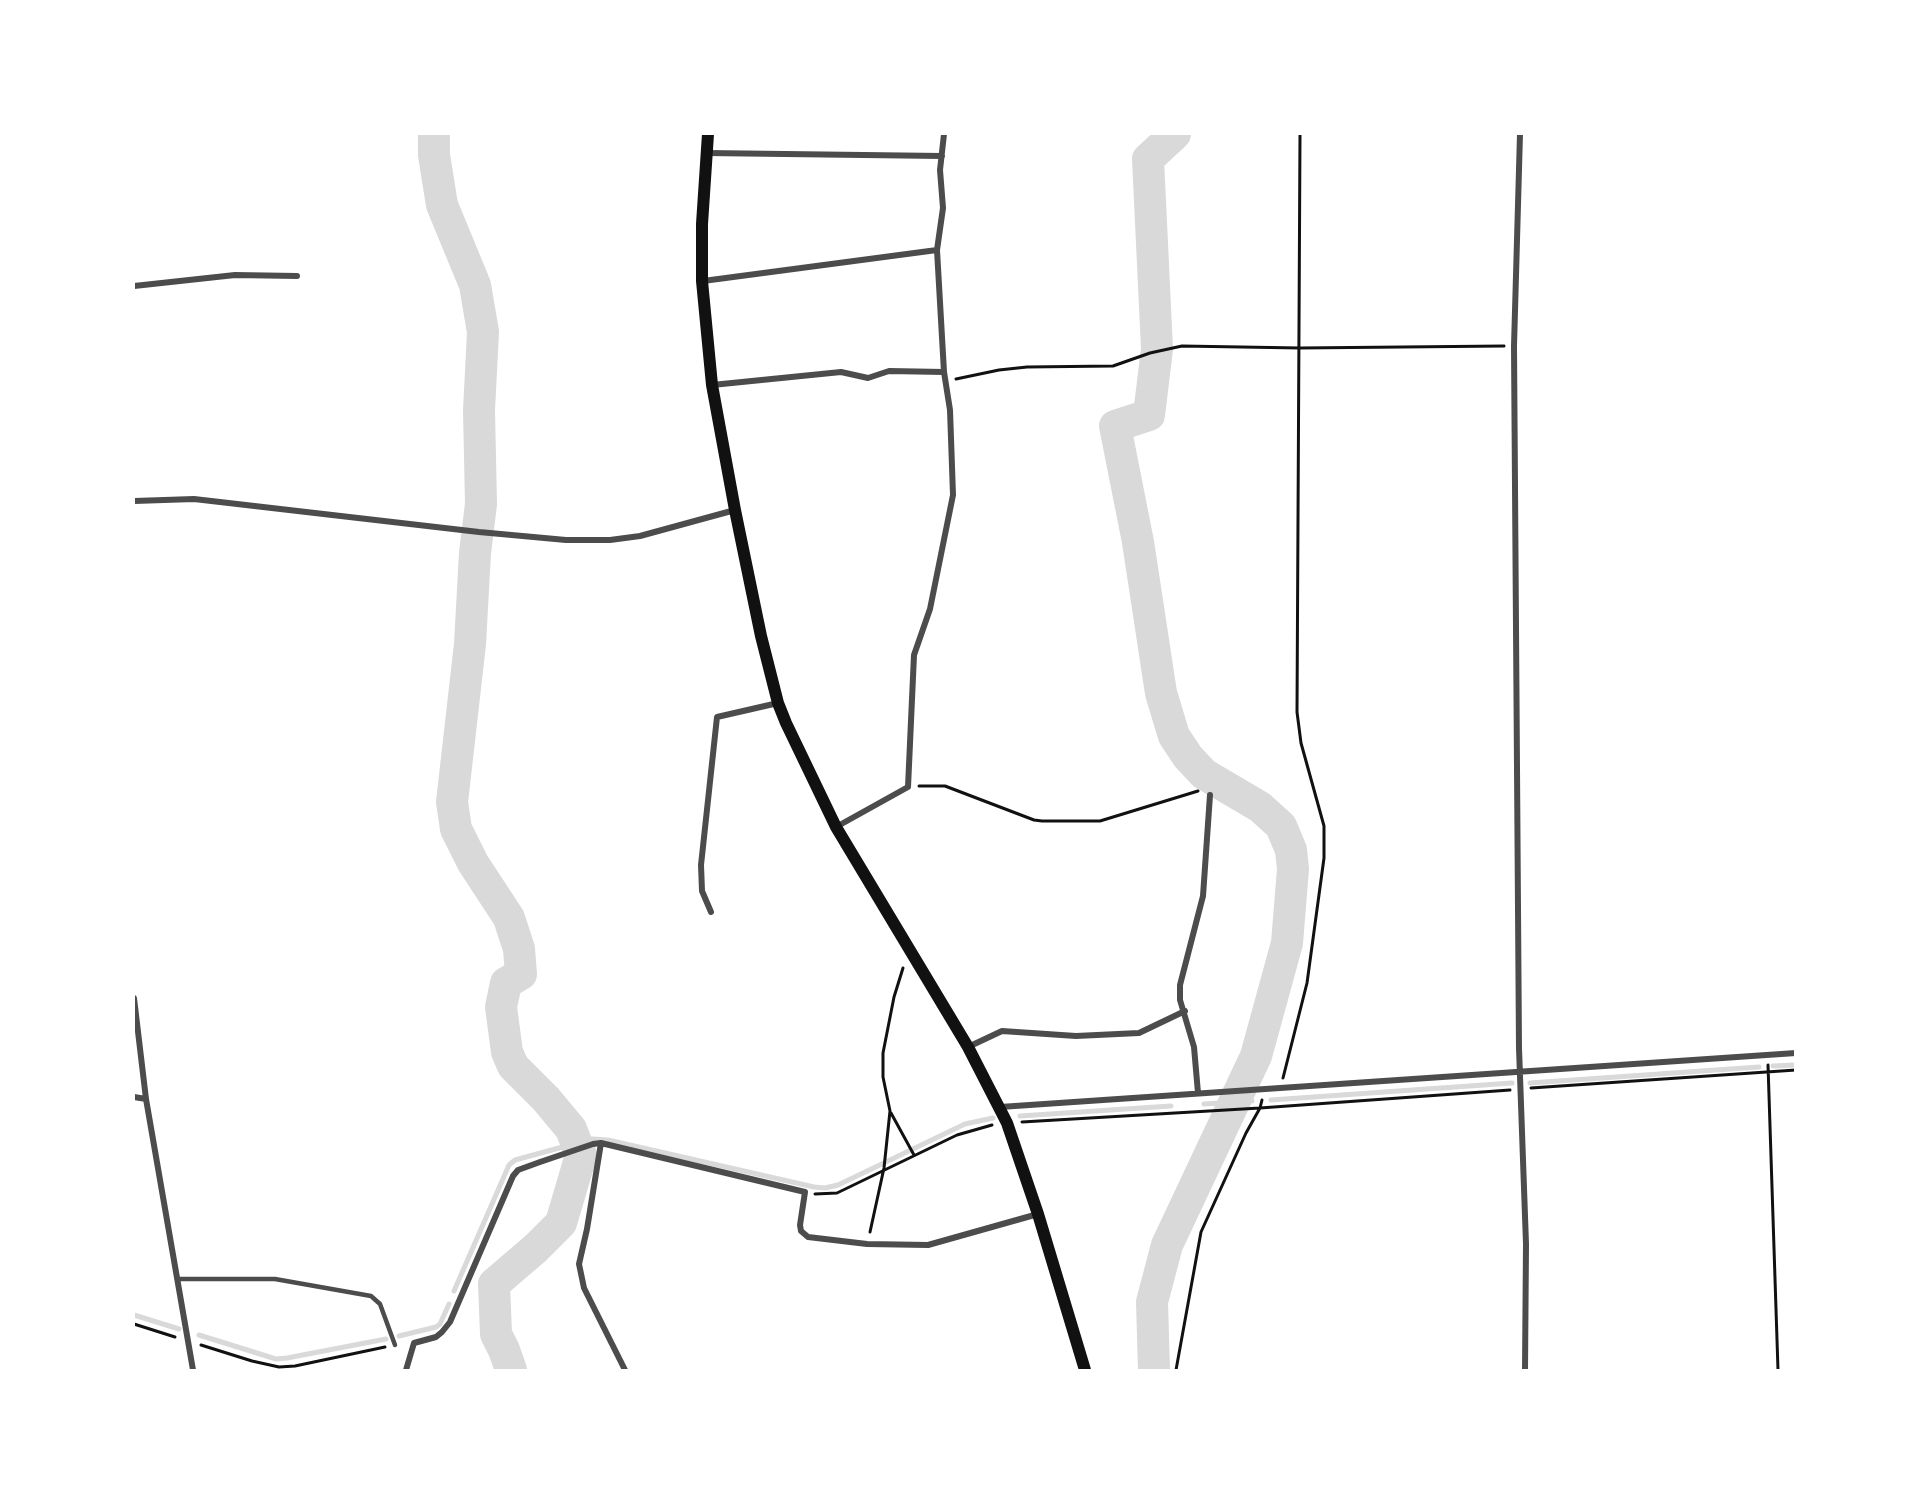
<!DOCTYPE html>
<html>
<head>
<meta charset="utf-8">
<style>
  body { margin:0 }
  #map { position:relative; width:1929px; height:1504px; overflow:hidden; background:#fff; font-family:Signika,sans-serif }
  canvas { display:block }
  .frame { position:absolute; inset:0; border:135px solid #fff; pointer-events:none }
</style>
</head>
<body>
<div id="map">
<canvas width="1929" height="1504"></canvas>
<div class="frame"></div>
</div>
<script>
const ctx = document.querySelector('canvas').getContext('2d');
ctx.lineJoin = 'round';
function poly(rows) {
  const path = new Path2D();
  for (const r of rows) {
    path.moveTo(r[0], r[1]);
    for (let i = 2; i < r.length; i += 2) path.lineTo(r[i], r[i + 1]);
  }
  return path;
}
function strokePath(path, color, width, dash) {
  ctx.strokeStyle = color;
  ctx.lineWidth = width;
  ctx.lineCap = dash ? 'butt' : 'round';
  ctx.setLineDash(dash || []);
  ctx.stroke(path);
}
strokePath(poly([
  [1773,1066,1796,1065],
  [1530,1083,1759,1067],
  [1271,1100,1512,1083],
  [1204,1104,1252,1101],
  [1020,1116,1171,1106],
  [454,1291,509,1165,515,1160,592,1139,608,1140,814,1187,825,1188,838,1185,965,1124,993,1118],
  [134,1315,179,1329],
  [199,1335,276,1359,287,1358,386,1339],
  [399,1336,436,1327,440,1324,449,1304]
]), '#d9d9d9', 5);
strokePath(poly([
  [434,134,434,155,442,205,475,285,483,332,479,410,481,504,475,553,470,644,452,802,456,829,473,863,509,918,519,949,521,974,506,983,501,1007,507,1052,513,1066,546,1099,571,1129,581,1155,561,1223,536,1248,494,1284,496,1334,504,1350,511,1370],
  [1154,1370,1152,1302,1167,1245,1256,1056,1287,943,1293,869,1291,850,1281,826,1260,807,1204,774,1188,757,1174,736,1161,693,1138,542,1115,426,1149,415,1157,349,1148,159,1175,134]
]), '#d9d9d9', 32);
strokePath(poly([
  [956,379,999,370,1027,367,1113,366,1150,353,1182,346,1300,348,1504,346],
  [919,786,945,786,1034,820,1042,821,1100,821,1198,791],
  [1768,1065,1778,1370],
  [1283,1078,1307,983,1324,858,1324,826,1301,743,1297,712,1300,134],
  [1531,1088,1796,1070],
  [891,1113,914,1155],
  [1022,1122,1260,1108,1510,1090],
  [815,1194,837,1193,957,1135,992,1125],
  [870,1232,884,1168,890,1111,883,1077,883,1053,894,997,903,968],
  [134,1324,175,1337],
  [201,1345,252,1361,279,1367,295,1366,385,1347],
  [1176,1370,1201,1232,1246,1133,1260,1108,1262,1100]
]), '#111', 3);
strokePath(poly([
  [177,1279,275,1279,371,1296,380,1304,395,1345]
]), '#4c4c4c', 4.5);
strokePath(poly([
  [1520,134,1514,346,1519,1048,1526,1244,1525,1370],
  [706,153,942,156],
  [703,281,937,250],
  [134,286,235,275,297,276],
  [712,385,841,372,868,378,889,371,944,372],
  [134,501,194,499,479,532,566,540,610,540,640,536,735,510],
  [836,827,908,787,914,655,930,609,953,495,950,410,944,372,937,250,943,208,940,170,944,134],
  [711,912,702,891,701,865,717,717,778,703],
  [134,998,146,1099,193,1370],
  [968,1047,1002,1031,1076,1036,1139,1033,1185,1011],
  [1198,1093,1194,1047,1180,1000,1180,985,1203,896,1210,795],
  [134,1097,146,1099],
  [1000,1107,1796,1053],
  [601,1143,587,1229,579,1264,584,1288,625,1370],
  [406,1370,414,1343,436,1337,442,1332,450,1322,513,1176,518,1170,540,1162,593,1144,601,1143,805,1192,800,1225,801,1231,808,1237,867,1244,928,1245,1038,1214]
]), '#4c4c4c', 6);
strokePath(poly([
  [708,134,702,224,702,281,712,385,735,510,761,636,778,703,786,723,836,827,968,1047,1007,1123,1038,1214,1085,1370]
]), '#111', 12);
</script>
</body>
</html>
